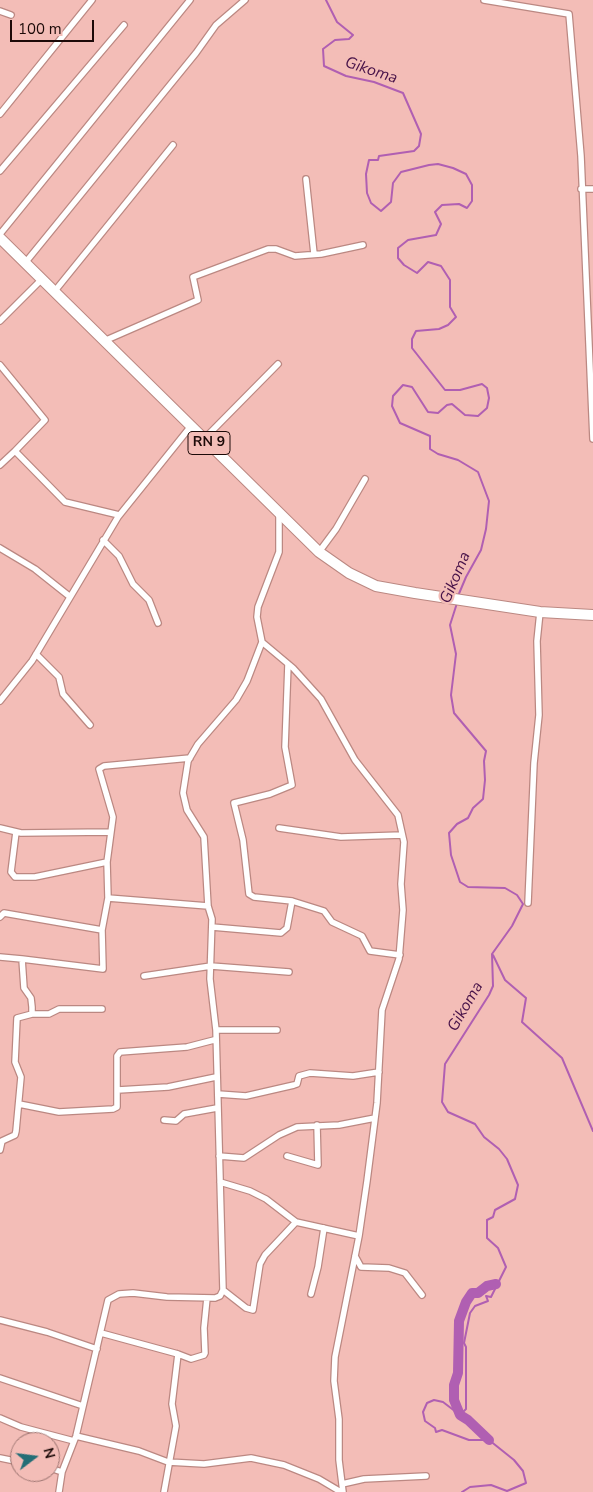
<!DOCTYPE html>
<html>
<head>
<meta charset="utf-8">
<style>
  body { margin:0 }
  #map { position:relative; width:593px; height:1492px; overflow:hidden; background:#f3bdb7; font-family:"Nunito Sans",sans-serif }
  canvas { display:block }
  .north { position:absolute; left:10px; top:1432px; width:50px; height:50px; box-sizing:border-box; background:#f3bdb7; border:1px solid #9d7571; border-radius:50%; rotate:75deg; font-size:14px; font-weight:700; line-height:20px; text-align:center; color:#1c0a08 }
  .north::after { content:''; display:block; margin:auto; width:18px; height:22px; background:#246e76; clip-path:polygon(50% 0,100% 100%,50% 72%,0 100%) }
  .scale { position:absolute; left:10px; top:20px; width:84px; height:22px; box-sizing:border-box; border:2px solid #1c0a08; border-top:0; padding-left:6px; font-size:15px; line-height:18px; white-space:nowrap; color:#1c0a08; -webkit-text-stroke:4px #f3bdb7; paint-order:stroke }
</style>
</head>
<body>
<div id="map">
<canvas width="593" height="1492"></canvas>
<div class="north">N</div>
<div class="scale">100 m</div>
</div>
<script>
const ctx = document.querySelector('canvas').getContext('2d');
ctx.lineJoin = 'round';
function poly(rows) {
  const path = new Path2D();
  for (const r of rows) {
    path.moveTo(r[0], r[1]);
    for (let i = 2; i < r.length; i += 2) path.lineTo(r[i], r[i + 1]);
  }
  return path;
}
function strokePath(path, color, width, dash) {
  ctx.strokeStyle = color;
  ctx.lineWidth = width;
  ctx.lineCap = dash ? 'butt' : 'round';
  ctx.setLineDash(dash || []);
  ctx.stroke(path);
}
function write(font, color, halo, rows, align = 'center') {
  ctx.font = font + ' "Nunito Sans",sans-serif';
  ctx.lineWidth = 4.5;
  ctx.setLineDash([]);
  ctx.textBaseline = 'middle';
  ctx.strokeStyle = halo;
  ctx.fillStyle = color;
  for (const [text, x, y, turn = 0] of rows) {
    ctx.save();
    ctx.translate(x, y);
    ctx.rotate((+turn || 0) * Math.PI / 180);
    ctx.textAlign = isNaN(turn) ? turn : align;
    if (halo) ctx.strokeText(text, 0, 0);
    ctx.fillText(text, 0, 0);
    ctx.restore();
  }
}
strokePath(poly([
  [326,0,337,22,353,35,349,39,335,40,323,49,324,66,346,76,374,82,403,93,421,134,419,146,414,151,379,156,378,160,369,160,366,174,367,193,371,203,381,211,391,202,393,183,401,172,429,165,438,164,453,168,466,174,472,185,472,201,467,208,459,204,442,205,435,212,441,224,436,235,408,240,398,248,398,258,404,265,417,273,428,262,441,266,450,280,450,307,456,317,448,325,439,329,416,331,412,339,412,348,445,390,460,390,482,384,487,388,489,398,487,408,478,416,465,415,452,404,447,405,438,413,428,412,412,387,403,385,393,396,392,406,400,423,430,436,430,449,438,454,458,460,478,472,489,501,486,529,481,550,466,577,458,596],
  [457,603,450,625,456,654,451,695,454,713,486,751,484,761,485,780,483,799,473,808,468,818,457,824,449,833,451,855,460,882,468,887,505,888,517,895,523,904,512,926,492,954,493,986,489,995,445,1064,442,1102,448,1112,475,1124,484,1137,499,1149,507,1159,518,1185,515,1199,495,1210,493,1217,487,1220,487,1238,498,1248,506,1267,491,1297,486,1296,488,1301,475,1306,470,1313,464,1343,466,1347,466,1409,460,1415,443,1402,434,1400,427,1403,423,1412,425,1421,435,1428,436,1432,442,1430,469,1440,489,1440,514,1460,523,1471,526,1483,507,1491,491,1485,470,1487,462,1492],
  [493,955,505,980,526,998,522,1022,562,1058,593,1131]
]), '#b05fb2', 2);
strokePath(poly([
  [489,1440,468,1420,460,1415,454,1400,454,1385,458,1373,459,1321,466,1302,472,1293,478,1293,487,1286,496,1284]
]), '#b05fb2', 10);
const street = poly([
  [484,0,569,14,581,156,593,439],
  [0,11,11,15],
  [0,114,92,0],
  [0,171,124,25],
  [306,179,314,254],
  [581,189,593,189],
  [0,234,190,0],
  [25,263,196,53,216,25,245,0],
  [54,292,173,145],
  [0,321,42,279],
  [104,341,198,300,193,277,268,249,276,249,295,256,321,254,363,245],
  [0,365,45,420,15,451],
  [204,439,278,364],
  [0,465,15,451,65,502,119,515],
  [279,514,279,552,258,607,257,617,262,642,293,668,321,699,355,760,398,815,404,842,401,884,403,910,399,959,382,1010,377,1103,367,1181,359,1236,335,1357,334,1381,339,1419,339,1460,343,1492],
  [103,540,119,556,133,584,149,600,158,623],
  [0,548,35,569,69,596],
  [319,552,336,529,365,479],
  [36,654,59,677,63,694,90,725],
  [0,701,32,661,118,517,191,426],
  [0,828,21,833,110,832],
  [279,828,341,837,402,835],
  [16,832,11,872,15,877,35,877,107,862,113,817,99,769,104,766,190,758],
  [107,862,108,898],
  [292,901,324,911,332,922,362,936,370,951,400,955],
  [528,903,534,763,539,715,537,641,540,612],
  [0,917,4,913,102,930,108,898,208,906],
  [212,927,281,933,287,928,292,901,254,897,249,894,243,840,234,803,270,794,292,785,285,747,288,664],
  [0,957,22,959,24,988,31,998,32,1007,32,1014,17,1018,15,1062,21,1077,16,1131,15,1135,2,1141,0,1150],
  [22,959,103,969,102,930],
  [144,976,211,966,289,972],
  [32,1014,49,1014,59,1009,102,1009],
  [216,1030,277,1030],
  [118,1090,168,1087,216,1077],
  [218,1094,246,1096,294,1085,297,1084,299,1076,310,1073,353,1076,379,1072],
  [19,1104,59,1112,113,1109,117,1107,117,1056,120,1052,187,1047,214,1040],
  [164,1120,176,1121,184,1114,217,1108],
  [219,1156,244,1158,279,1135,297,1127,339,1125,375,1118],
  [287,1156,318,1165,317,1125],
  [220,1182,250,1191,266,1199,296,1222,359,1236],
  [355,1256,361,1267,389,1268,405,1273,422,1295],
  [223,1290,246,1308,253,1310,260,1264,265,1255,296,1222],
  [311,1294,318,1267,324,1228],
  [0,1320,47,1332,97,1349],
  [101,1333,178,1354,172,1404,176,1426,164,1492],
  [178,1354,191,1359,204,1355,205,1353,204,1328,207,1298],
  [0,1378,83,1406],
  [0,1418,21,1427,74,1441],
  [76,1436,139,1451,168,1462,204,1464,251,1458,284,1465,319,1479,341,1492],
  [0,1458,20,1462],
  [50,1468,62,1472],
  [342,1484,364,1479,426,1476],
  [59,1492,62,1472,76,1436,108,1300,119,1294,133,1293,167,1297,215,1298,220,1296,223,1290,216,1030,210,979,212,919,208,906,204,837,187,810,183,793,188,761,198,744,236,700,247,681,262,642]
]);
const primary = poly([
  [0,238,319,552,349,573,376,586,415,593,540,612,593,615]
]);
strokePath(street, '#bb8882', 8);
strokePath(primary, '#bb8882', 12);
strokePath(street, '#fff', 5.5);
strokePath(primary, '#fff', 10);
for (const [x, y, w] of [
  [209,443,42]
]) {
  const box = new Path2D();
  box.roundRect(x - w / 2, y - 11.5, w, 23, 4);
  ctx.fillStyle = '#f3bdb7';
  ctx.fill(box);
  strokePath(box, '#1c0a08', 1);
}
write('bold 14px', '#1c0a08', null, [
  ["RN 9",209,443]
]);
write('italic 16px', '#471248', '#f3bdb7', [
  ["Gikoma",371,71,18],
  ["Gikoma",456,578,-67],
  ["Gikoma",466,1007,-60]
]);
</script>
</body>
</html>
